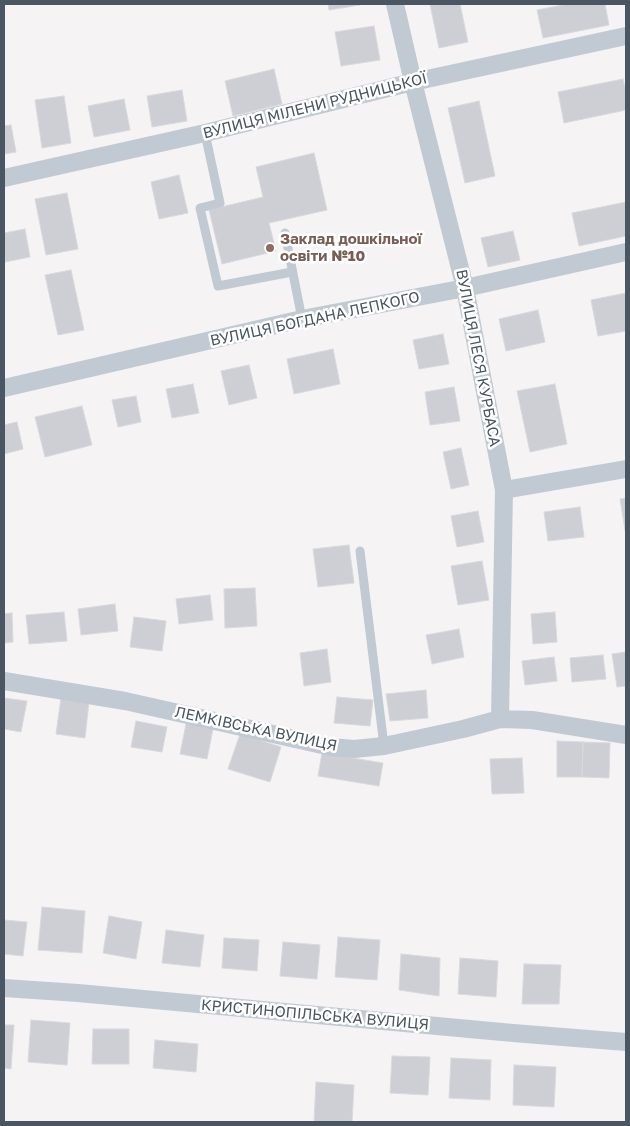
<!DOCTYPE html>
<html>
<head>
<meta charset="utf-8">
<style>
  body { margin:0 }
  #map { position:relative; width:630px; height:1126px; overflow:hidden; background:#f5f3f3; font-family:"Golos Text",sans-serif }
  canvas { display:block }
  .frame { position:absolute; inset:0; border:5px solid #4a5661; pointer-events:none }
</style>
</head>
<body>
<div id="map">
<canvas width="630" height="1126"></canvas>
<div class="frame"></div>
</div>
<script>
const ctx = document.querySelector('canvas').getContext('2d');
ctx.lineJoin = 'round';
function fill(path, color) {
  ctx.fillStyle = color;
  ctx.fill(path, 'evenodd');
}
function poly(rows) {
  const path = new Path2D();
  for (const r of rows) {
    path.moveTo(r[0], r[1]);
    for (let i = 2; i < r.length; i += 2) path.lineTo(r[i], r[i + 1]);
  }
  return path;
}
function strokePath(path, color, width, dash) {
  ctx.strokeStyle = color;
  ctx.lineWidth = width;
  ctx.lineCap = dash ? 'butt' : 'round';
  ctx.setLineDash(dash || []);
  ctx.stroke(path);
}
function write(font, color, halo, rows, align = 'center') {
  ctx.font = font + ' "Golos Text",sans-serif';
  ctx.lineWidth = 5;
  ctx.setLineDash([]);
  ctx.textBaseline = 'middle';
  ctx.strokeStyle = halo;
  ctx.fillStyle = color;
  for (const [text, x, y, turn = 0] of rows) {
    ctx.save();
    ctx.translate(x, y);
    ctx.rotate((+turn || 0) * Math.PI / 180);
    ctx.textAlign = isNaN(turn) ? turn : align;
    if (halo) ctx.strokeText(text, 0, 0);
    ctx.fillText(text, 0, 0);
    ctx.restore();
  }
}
const building = poly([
  [328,4,360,4,360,5,329,10,328,4],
  [430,4,460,4,468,42,439,48,430,4],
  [568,4,605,4,609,25,543,38,537,10,568,4],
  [374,26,380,60,341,66,335,32,374,26],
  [274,69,282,104,233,116,225,81,274,69],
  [623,79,626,93,626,110,564,123,558,92,623,79],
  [182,90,187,121,152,127,147,96,182,90],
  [64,96,71,143,42,148,35,100,64,96],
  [124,99,130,130,94,137,88,106,124,99],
  [479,101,495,176,465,183,448,108,479,101],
  [11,125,16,152,4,154,4,126,11,125],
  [314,153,327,210,269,223,276,251,222,264,209,210,263,197,256,167,314,153],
  [179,175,188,213,159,219,151,182,179,175],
  [67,193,78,249,46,255,35,199,67,193],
  [626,202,626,236,579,246,572,213,626,202],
  [25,229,30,257,5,262,4,233,25,229],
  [513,231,520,260,488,267,481,238,513,231],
  [71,270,84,330,58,335,45,275,71,270],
  [626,293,626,331,598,336,591,300,626,293],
  [538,310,545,342,506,351,499,319,538,310],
  [443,334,449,364,419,369,413,340,443,334],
  [333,349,340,384,294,394,287,359,333,349],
  [249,365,257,398,229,405,221,371,249,365],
  [193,384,199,413,172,418,166,389,193,384],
  [555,384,567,444,530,452,517,391,555,384],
  [454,387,460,421,430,425,425,392,454,387],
  [136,396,141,422,118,427,112,400,136,396],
  [82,406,92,445,45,457,35,417,82,406],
  [17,422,23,449,4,454,4,425,17,422],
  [461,448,469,485,451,489,443,452,461,448],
  [626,498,626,536,620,499,626,498],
  [580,507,584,537,548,541,544,512,580,507],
  [478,511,484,542,457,547,451,516,478,511],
  [349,545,354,583,318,587,313,549,349,545],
  [482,561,489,600,458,605,451,566,482,561],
  [255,588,257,626,225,628,224,589,255,588],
  [210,595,213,620,179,624,176,599,210,595],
  [115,604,118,631,81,635,78,609,115,604],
  [64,612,67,641,29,644,26,615,64,612],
  [555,612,557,642,533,644,531,614,555,612],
  [12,613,13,642,4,643,4,614,12,613],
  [134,617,166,621,162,651,130,647,134,617],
  [459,629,464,657,432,664,426,635,459,629],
  [327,649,331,682,304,686,300,653,327,649],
  [626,652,626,686,617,687,612,654,626,652],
  [603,655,606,679,572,682,570,658,603,655],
  [554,657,557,681,525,685,522,661,554,657],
  [426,690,428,718,390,721,386,694,426,690],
  [337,697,373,700,370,726,334,723,337,697],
  [4,698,27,701,21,732,4,729,4,698],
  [61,698,89,702,85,738,56,734,61,698],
  [187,719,214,724,207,759,180,754,187,719],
  [136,721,167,727,162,752,131,747,136,721],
  [240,734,281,747,270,782,228,769,240,734],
  [557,741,583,742,582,777,557,777,557,741],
  [583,742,610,743,609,778,582,777,583,742],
  [322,753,383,763,379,786,318,776,322,753],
  [522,758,524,793,492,794,490,759,522,758],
  [42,907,85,911,82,953,38,950,42,907],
  [109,916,142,922,136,959,103,953,109,916],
  [4,920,27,922,23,956,4,954,4,920],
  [166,930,204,935,200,967,162,963,166,930],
  [338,937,380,940,377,980,335,977,338,937],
  [224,938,259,940,257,971,222,968,224,938],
  [283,942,320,945,317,979,280,976,283,942],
  [401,954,440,958,439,996,399,990,401,954],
  [460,958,498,961,496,997,458,994,460,958],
  [524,964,561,965,559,1004,522,1004,524,964],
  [31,1020,70,1023,67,1065,28,1062,31,1020],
  [4,1025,14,1025,11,1069,4,1068,4,1025],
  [93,1029,129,1029,129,1064,92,1064,93,1029],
  [155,1040,198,1044,196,1072,153,1068,155,1040],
  [392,1056,430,1057,428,1095,390,1093,392,1056],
  [451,1058,491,1060,490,1100,449,1098,451,1058],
  [514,1065,556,1067,554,1107,513,1105,514,1065],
  [316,1082,354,1085,352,1122,314,1122,316,1082]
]);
fill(building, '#cdcfd5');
strokePath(building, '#d7d9de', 1);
strokePath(poly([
  [205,133,220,203,200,208,218,286,292,272],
  [285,233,302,319],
  [360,551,384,746]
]), '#c1cad2', 9);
strokePath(poly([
  [395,4,413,82,465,288,504,490,500,719],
  [4,178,205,133,413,82,626,36],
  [4,388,302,319,465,288,626,252],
  [504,490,626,469],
  [4,681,125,701,331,747,354,749,384,746,463,729,500,719,532,720,626,735],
  [4,988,78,993,513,1033,626,1042]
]), '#c1cad2', 18);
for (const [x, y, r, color] of [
  [270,248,5,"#8d6e63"]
]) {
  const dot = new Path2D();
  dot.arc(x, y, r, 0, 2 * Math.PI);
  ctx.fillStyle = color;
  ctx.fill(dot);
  strokePath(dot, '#fff', 2);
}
write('15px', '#4a5661', '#fff', [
  ["ВУЛИЦЯ МІЛЕНИ РУДНИЦЬКОЇ",315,106,-14],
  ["ВУЛИЦЯ БОГДАНА ЛЕПКОГО",315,319,-12],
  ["ВУЛИЦЯ ЛЕСЯ КУРБАСА",478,358,79],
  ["ЛЕМКІВСЬКА ВУЛИЦЯ",256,729,12],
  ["КРИСТИНОПІЛЬСЬКА ВУЛИЦЯ",315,1015,5]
]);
write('bold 15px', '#785e54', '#fff', [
  ["Заклад дошкільної",280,239],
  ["освіти №10",280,256]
], 'left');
</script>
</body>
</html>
